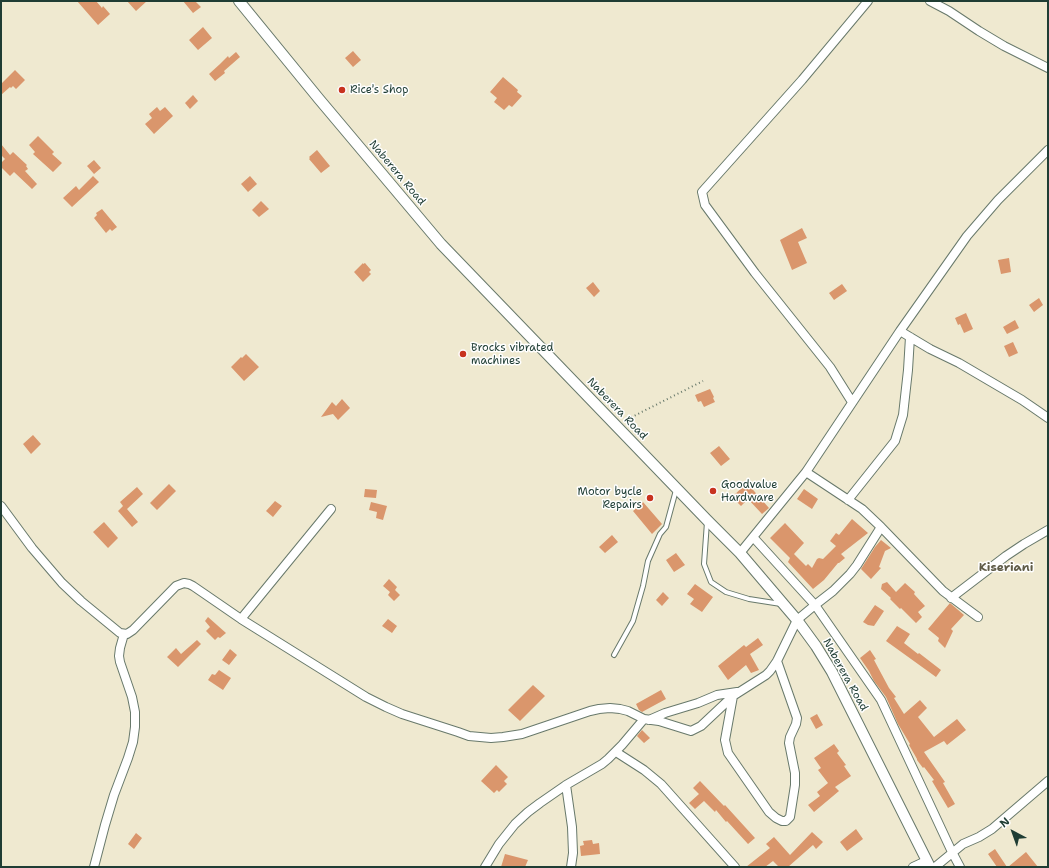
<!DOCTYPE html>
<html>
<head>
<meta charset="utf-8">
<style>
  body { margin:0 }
  #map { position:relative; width:1049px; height:868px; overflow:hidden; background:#efe9d0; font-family:"Shantell Sans",sans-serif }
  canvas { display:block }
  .frame { position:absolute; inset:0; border:2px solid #1f3d34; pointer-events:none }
  .north { position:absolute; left:993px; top:812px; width:40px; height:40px; -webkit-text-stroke:3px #fff; paint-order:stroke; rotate:319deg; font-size:11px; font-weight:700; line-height:16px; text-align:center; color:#1f3d34 }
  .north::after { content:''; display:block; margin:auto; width:14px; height:18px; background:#1f3d34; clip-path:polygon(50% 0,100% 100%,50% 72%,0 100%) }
</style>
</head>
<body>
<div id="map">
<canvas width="1049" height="868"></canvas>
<div class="frame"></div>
<div class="north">N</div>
</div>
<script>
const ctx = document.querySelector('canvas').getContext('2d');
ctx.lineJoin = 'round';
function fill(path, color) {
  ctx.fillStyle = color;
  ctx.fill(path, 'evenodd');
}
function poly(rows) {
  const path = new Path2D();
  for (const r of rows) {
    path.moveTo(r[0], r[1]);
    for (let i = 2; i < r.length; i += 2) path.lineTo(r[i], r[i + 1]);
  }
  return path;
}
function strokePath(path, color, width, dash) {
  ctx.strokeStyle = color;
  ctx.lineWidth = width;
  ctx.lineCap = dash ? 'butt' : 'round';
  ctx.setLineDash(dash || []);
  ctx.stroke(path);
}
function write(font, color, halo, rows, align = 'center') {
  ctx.font = font + ' "Shantell Sans",sans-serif';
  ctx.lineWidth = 3;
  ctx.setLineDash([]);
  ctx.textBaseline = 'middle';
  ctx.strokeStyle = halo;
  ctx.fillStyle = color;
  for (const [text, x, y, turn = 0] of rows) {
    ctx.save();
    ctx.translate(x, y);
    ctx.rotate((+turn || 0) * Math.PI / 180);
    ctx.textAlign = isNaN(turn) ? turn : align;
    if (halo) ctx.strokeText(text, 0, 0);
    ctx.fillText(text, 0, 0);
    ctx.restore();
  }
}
fill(poly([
  [77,1,96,1,102,8,103,6,110,14,98,25],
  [127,1,147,1,136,11],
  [183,1,195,1,201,7,193,13],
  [203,27,212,38,198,50,189,40],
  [353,51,361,60,353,67,345,58],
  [236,52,240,57,224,71,225,73,215,81,209,74,220,64,228,56,229,58],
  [15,70,25,80,16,89,13,86,11,88,10,87,1,95,1,84],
  [503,77,518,90,517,92,522,96,512,107,509,105,504,110,494,102,497,98,490,92],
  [193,95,198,101,190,109,185,103],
  [157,107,160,111,165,107,173,116,154,134,145,124,152,118,149,114],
  [38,136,54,152,52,154,62,163,53,172,33,154,35,152,29,145],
  [1,144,10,155,13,152,27,165,26,166,28,169,25,171,37,184,32,189,14,172,10,176,1,167,1,163,5,159,1,155],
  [317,150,330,166,321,173,309,159,310,158,309,157],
  [94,160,101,168,94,174,87,166],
  [93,176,99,182,72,207,63,198,76,186,79,190],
  [250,176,257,184,248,192,241,184],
  [261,201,269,209,259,217,252,210],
  [102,209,117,227,112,231,110,229,106,233,94,218,97,215,96,213],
  [802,228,807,238,798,242,807,263,792,270,780,240],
  [1009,258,1011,272,1001,274,998,260],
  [363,263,363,264,365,263,371,270,369,272,371,274,363,282,354,272],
  [593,282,600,291,594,297,586,288],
  [842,284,847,291,834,300,829,293],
  [1039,298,1043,305,1034,312,1029,305],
  [966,313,973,329,964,333,960,324,958,325,955,318],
  [1015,320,1019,328,1007,334,1003,327],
  [1013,342,1018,353,1009,357,1004,346],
  [246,354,259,367,244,381,231,367,241,357,242,358],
  [710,389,714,397,713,398,715,402,704,407,701,401,698,402,695,395],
  [342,399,350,408,338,420,333,414,321,417,332,402,336,406],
  [33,435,41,444,31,454,23,444],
  [719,446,730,459,721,466,710,453],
  [747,483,769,508,762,514,748,499,741,506,732,497],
  [169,484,176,491,157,510,150,503],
  [137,487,143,494,127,509,138,522,132,527,118,511,123,506,120,502],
  [365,489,377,490,376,498,364,497],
  [804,489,818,499,812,509,797,499],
  [275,501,282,506,273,517,266,511],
  [371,502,387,506,383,520,376,518,377,512,369,510],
  [643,502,662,524,652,534,633,511],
  [852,519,868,533,841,554,845,558,839,563,838,563,824,580,813,589,788,562,790,558,770,538,785,523,804,543,794,554,806,566,808,564,812,568,817,559,819,558,823,559,836,546,830,541,836,533,839,535],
  [104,522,118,538,108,548,93,532],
  [612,535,618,542,605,553,599,547],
  [881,540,891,548,885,551,879,567,881,568,871,579,861,569,875,547],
  [676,553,685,565,674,572,666,560],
  [389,579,397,587,395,590,400,595,394,601,388,595,390,592,383,586],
  [887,582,896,592,905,583,915,592,914,594,925,606,918,612,922,617,916,623,901,608,900,609,890,599,891,598,881,589,882,584],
  [695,584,713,597,702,612,690,604,694,599,687,594],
  [663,592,669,598,662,606,656,600],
  [950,603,964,615,951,629,953,631,945,648,938,641,939,638,928,629],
  [875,605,884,611,874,626,868,625,863,622],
  [208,617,226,633,220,638,218,637,215,640,206,631,210,627,205,621],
  [388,619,397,626,392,633,382,626],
  [897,626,910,634,904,643,918,654,919,653,941,670,936,677,886,641],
  [758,638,763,645,750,654,759,670,751,673,746,665,728,680,718,666,744,645,746,647],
  [197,640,201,644,178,667,167,657,176,648,181,654],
  [230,649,237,655,229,665,222,660],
  [870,650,876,659,874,660,889,688,896,697,894,698,904,714,920,700,927,708,918,717,934,737,957,719,966,730,947,745,944,741,924,752,945,782,943,783,955,804,948,808,932,781,934,780,924,767,923,768,917,760,917,759,909,745,910,744,898,724,886,697,874,681,869,671,860,658],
  [219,670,231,678,223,690,208,680,212,674,215,675],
  [533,685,545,696,520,721,508,710],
  [661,690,666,699,642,712,639,710,636,704],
  [817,714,823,725,816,729,810,718],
  [642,730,650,738,644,743,637,736],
  [834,744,839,751,837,753,846,765,844,766,851,776,835,787,839,791,814,812,808,805,820,796,817,792,828,783,818,770,821,768,814,758],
  [496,765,508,777,504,781,507,784,499,792,497,790,494,793,481,781],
  [700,781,724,806,725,805,755,838,748,844,727,821,726,822,716,810,715,812,704,801,695,809,689,803,699,794,693,788],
  [856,829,863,839,847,851,840,842],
  [812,832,823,842,816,849,813,845,788,867,779,867,773,861,765,867,746,867,770,848,766,844,774,837,790,855],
  [136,833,142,838,134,849,128,844],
  [592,840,593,844,599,843,600,854,581,856,580,846,584,845,583,841],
  [995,849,1007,867,997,867,988,854],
  [1026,852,1038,867,1008,867],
  [505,854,528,860,525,867,501,867]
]), '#da966c');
const service = poly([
  [707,522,704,564,711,582,726,592,749,599,781,604],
  [614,655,633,621,643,586,648,561,660,534,666,527,676,490]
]);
const minor = poly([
  [930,1,949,11,979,31,1004,46,1048,68],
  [900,331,930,349,959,363,1022,400,1048,418],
  [852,402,830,367,755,273,705,205,702,192,802,80,868,1],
  [806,472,862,509,881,527,943,591,978,617],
  [848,500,895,441,903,415,908,370,910,337],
  [1,506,32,548,62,583,81,601,120,633,127,634,133,630,176,586,184,583,189,584,193,586,241,619,366,697,386,707,402,714,458,732,469,736,491,738,503,737,522,734,590,711,599,709,610,708,620,709,628,711,644,719,659,721,691,731,701,726,733,696,766,675,770,671,777,661,797,620,815,605,833,591,850,574,857,565,881,527],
  [753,537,815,605,881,700,952,852,960,867],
  [740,553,806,472,900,331,967,236,998,200,1048,150],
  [951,598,1006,556,1024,544,1048,530],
  [241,619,331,509],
  [733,696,725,740,728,753,769,812,776,818,782,821,786,821,790,817,795,785,795,773,789,743,790,737,796,724,797,718,777,661],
  [649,720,665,713,698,703,717,695,737,692],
  [616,752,644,770,661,784,735,867],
  [566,785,572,827,573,853,571,867],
  [94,867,105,825,114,795,128,758,133,742,135,727,135,712,132,697,120,662,119,656,120,648,124,634],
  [485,867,499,844,515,824,528,812,540,803,566,785,602,764,608,759,622,745,644,719],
  [913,867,926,861],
  [935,867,963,844,979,837,992,829,1048,781]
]);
const tertiary = poly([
  [239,1,319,99,441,244,707,520,740,553,797,620,816,646,832,672,930,867]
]);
strokePath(service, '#68796b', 6);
strokePath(minor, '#68796b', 10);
strokePath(tertiary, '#68796b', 12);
strokePath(poly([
  [624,421,703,381]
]), '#68796b', 2, [1, 3]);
strokePath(service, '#fff', 4);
strokePath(minor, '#fff', 8);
strokePath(tertiary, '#fff', 10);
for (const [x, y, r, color] of [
  [342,90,4,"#c8321e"],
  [463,354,4,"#c8321e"],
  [713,491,4,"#c8321e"],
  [650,498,4,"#c8321e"]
]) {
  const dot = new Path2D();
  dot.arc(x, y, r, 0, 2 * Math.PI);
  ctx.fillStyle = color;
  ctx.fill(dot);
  strokePath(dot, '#fff', 1.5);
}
write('11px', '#1f3d34', '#fff', [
  ["Rice's Shop",350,90],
  ["Brocks vibrated",471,348],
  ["machines",471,361],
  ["Goodvalue",721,485],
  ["Hardware",721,498],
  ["Motor bycle",642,492,"right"],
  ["Repairs",642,505,"right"]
], 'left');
write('11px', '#1f3d34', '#fff', [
  ["Naberera Road",397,173,50],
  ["Naberera Road",617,409,46],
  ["Naberera Road",845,675,61]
]);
write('bold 12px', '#605c48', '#fff', [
  ["Kiseriani",1006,568]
]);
</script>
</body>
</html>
